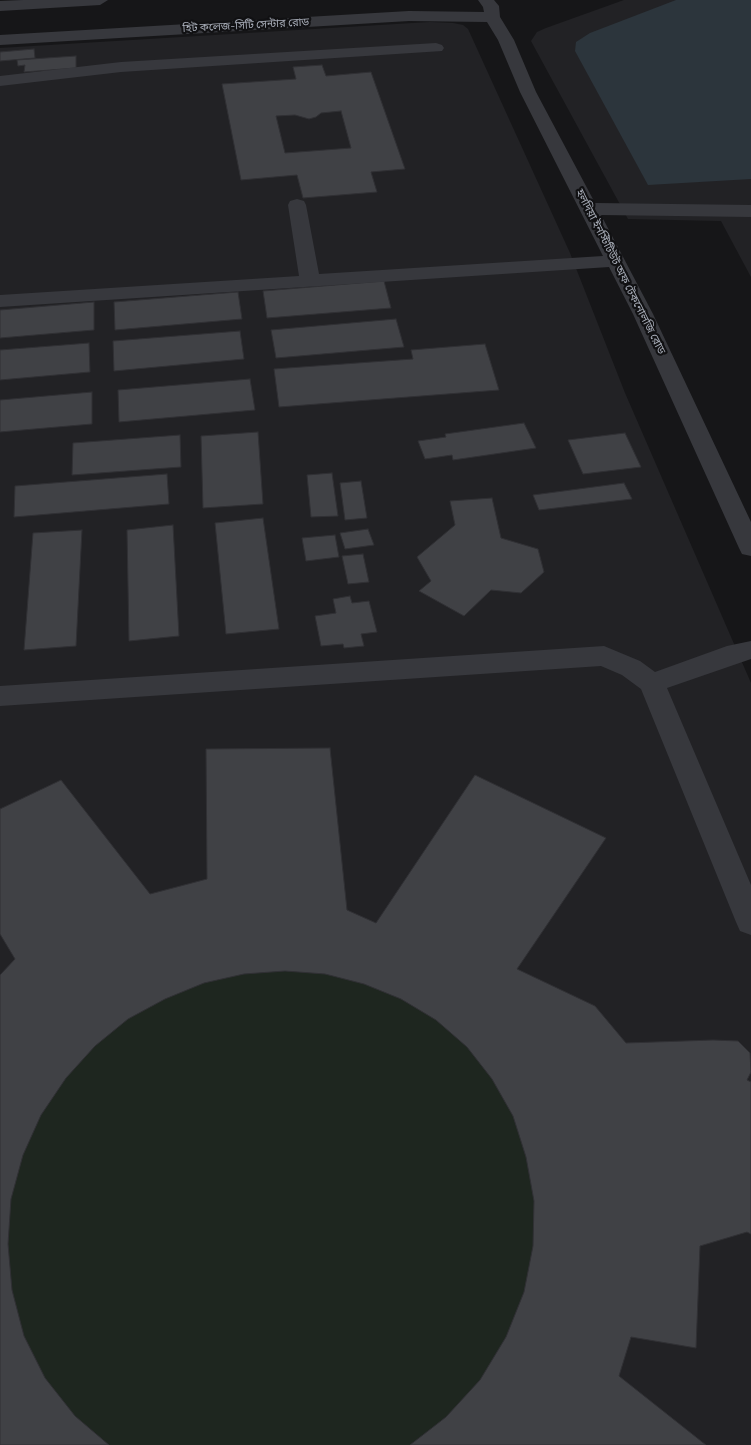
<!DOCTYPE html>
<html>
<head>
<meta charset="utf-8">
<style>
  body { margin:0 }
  canvas { display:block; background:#161618 }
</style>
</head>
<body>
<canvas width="751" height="1445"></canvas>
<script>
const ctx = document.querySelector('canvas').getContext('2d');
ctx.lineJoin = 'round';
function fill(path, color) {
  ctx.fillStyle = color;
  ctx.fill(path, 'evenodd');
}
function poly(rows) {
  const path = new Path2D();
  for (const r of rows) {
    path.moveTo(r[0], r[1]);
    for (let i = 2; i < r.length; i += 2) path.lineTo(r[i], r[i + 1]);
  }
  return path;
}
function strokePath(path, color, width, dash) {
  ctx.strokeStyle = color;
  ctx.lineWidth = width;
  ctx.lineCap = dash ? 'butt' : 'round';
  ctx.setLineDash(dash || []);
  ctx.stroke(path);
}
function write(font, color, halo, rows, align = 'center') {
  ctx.font = font + ' "Titillium Web","Noto Sans Bengali",sans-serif';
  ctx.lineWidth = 4.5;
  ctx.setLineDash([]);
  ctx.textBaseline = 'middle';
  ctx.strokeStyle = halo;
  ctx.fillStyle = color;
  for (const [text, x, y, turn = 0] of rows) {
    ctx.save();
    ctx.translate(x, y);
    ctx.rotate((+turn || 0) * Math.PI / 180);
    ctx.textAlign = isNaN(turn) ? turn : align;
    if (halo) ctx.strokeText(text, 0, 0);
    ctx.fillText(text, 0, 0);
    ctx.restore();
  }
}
fill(poly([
  [624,0,751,0,751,277,721,221,628,219,531,41,537,32,546,28],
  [430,22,453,23,463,25,468,29,570,253,625,393,751,683,751,1445,0,1445,0,48]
]), '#222225');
fill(poly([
  [285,971,325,974,364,984,401,999,436,1020,467,1047,492,1079,513,1116,526,1157,534,1201,533,1246,524,1292,506,1337,480,1380,446,1417,410,1445,109,1445,75,1416,45,1378,24,1336,12,1290,8,1244,11,1199,23,1155,41,1115,66,1078,95,1046,128,1019,165,999,204,983,244,974]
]), '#1e261f');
fill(poly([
  [676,0,751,0,751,179,648,185,575,51,576,42,590,33]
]), '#2c353c');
const building = poly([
  [34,49,35,58,0,61,0,52,34,49],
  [76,56,76,68,24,72,25,65,18,66,17,60,76,56],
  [322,65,326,76,371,72,405,169,371,172,377,192,303,198,297,175,241,180,222,84,296,79,293,67,322,65],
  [341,111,351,148,285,153,276,116,295,115,309,119,316,117,321,113,341,111],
  [384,281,391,308,267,318,263,291,384,281],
  [238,292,242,319,115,330,114,302,238,292],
  [94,302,94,330,0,338,0,310,94,302],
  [396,319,404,347,276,358,271,330,396,319],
  [240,331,244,359,114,371,113,341,240,331],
  [89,343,90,372,0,380,0,350,89,343],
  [485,344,499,390,279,407,274,369,413,359,411,350,485,344],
  [250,379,255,410,119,422,118,390,250,379],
  [92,392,92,424,0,432,0,400,92,392],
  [524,423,536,448,453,460,452,455,425,459,418,441,446,437,445,434,524,423],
  [258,432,263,504,203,508,201,436,258,432],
  [625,433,641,467,583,474,568,440,625,433],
  [180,435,181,467,72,475,73,443,180,435],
  [332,473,338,516,311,517,307,475,332,473],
  [167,474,169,504,14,517,15,486,167,474],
  [361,481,367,518,345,520,340,483,361,481],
  [624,483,632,499,539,510,533,495,624,483],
  [492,498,501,538,538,549,544,572,521,593,491,590,464,616,419,591,431,581,417,557,455,525,450,501,492,498],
  [263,518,279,629,226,634,215,523,263,518],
  [173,525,179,636,129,641,127,530,173,525],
  [368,529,374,545,345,549,340,533,368,529],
  [82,530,76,646,24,650,33,533,82,530],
  [335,535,339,557,306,561,302,538,335,535],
  [363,554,369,582,348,584,342,556,363,554],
  [350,596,352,603,369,601,377,632,361,634,364,646,344,648,343,644,321,646,315,616,336,613,333,599,350,596],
  [330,748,347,910,376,923,475,775,606,838,517,969,595,1006,626,1043,713,1040,738,1041,750,1053,751,1072,747,1080,751,1082,751,1234,747,1232,700,1246,696,1348,631,1337,619,1376,706,1445,410,1445,446,1417,480,1380,506,1337,524,1292,533,1246,534,1201,526,1157,513,1116,492,1079,467,1047,436,1020,401,999,364,984,325,974,285,971,244,974,204,983,165,999,128,1019,95,1046,66,1078,41,1115,23,1155,11,1199,8,1244,12,1290,24,1336,45,1378,75,1416,109,1445,0,1445,0,975,15,959,0,934,0,809,61,780,150,894,207,879,206,749,330,748]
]);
fill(building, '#404145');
strokePath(building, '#303034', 1);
fill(poly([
  [23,0,108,0,100,5,0,11,0,1,23,0],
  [478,0,494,0,499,6,500,17,514,40,536,92,595,203,751,205,751,217,601,215,653,314,751,522,751,556,742,554,739,548,633,314,609,267,0,307,0,295,299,276,288,205,290,201,297,199,304,201,306,205,319,274,603,256,520,92,498,40,487,22,409,21,0,45,0,35,409,11,484,12,483,7,478,0],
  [436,43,442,45,444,48,442,51,121,72,0,86,0,76,121,62,436,43],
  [751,641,751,659,667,688,751,885,751,935,740,931,736,922,641,689,622,675,601,666,0,706,0,686,604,646,640,661,655,672,727,646,751,641]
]), '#37383d');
write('11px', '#a8adb8', '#111113', [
  ["হিট কলেজ-সিটি সেন্টার রোড",246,26,-3],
  ["হলদিয়া ইনস্টিটিউট অফ টেকনোলজি রোড",620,272,63]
]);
</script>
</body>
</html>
